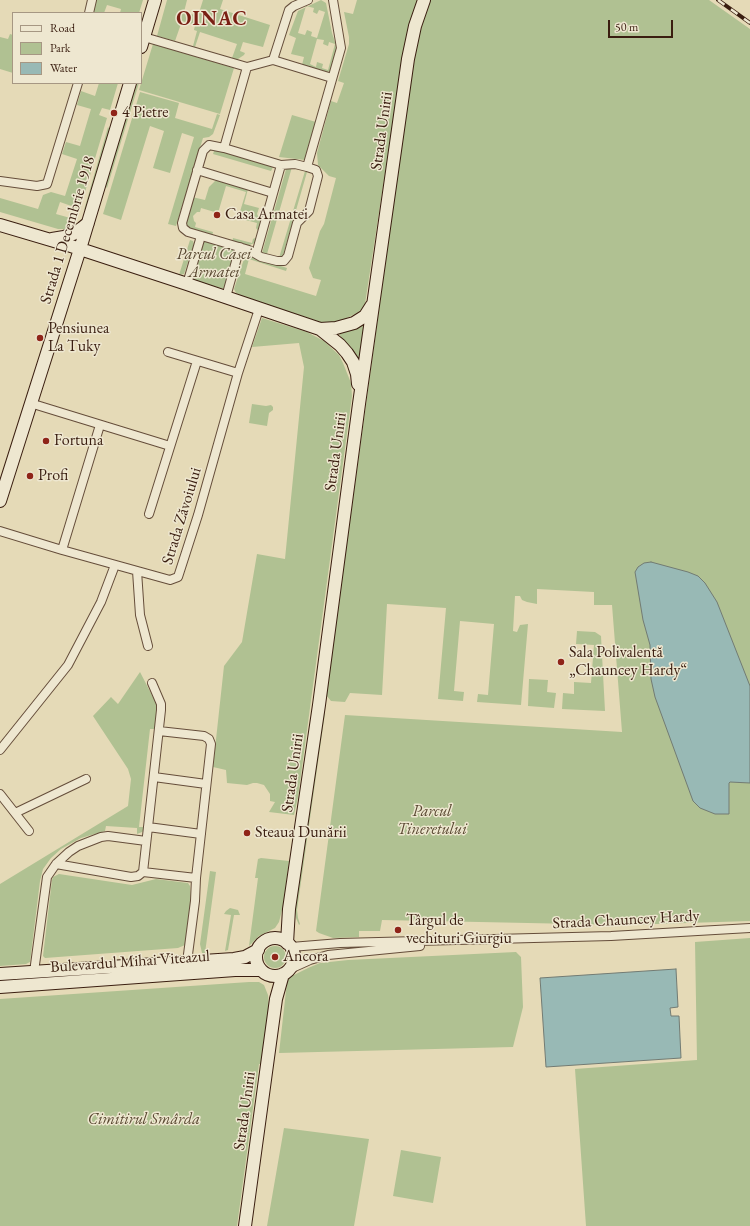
<!DOCTYPE html>
<html>
<head>
<meta charset="utf-8">
<style>
  body { margin:0 }
  #map { position:relative; width:750px; height:1226px; overflow:hidden; background:#e5dab7; font-family:"EB Garamond",serif }
  canvas { display:block }
  .legend { position:absolute; left:12px; top:12px; width:130px; height:72px; box-sizing:border-box; background:#eee7d0; border:1px solid #a69783; margin:0; padding:5px 7px; list-style:none; font-size:12px; color:#3a1e10 }
  .legend li { display:flex; align-items:center; gap:8px; height:20px }
  .legend b { width:20px; border:1px solid #a69783 }
  .scale { position:absolute; left:608px; top:20px; width:65px; height:18px; box-sizing:border-box; border:2px solid #3a1e10; border-top:0; padding-left:5px; font-size:12px; line-height:14px; white-space:nowrap; color:#3a1e10; -webkit-text-stroke:3px #eee7d0; paint-order:stroke }
</style>
</head>
<body>
<div id="map">
<canvas width="750" height="1226"></canvas>
<ul class="legend">
<li><b style="height:5px;background:#eee7d0"></b>Road</li>
<li><b style="height:11px;background:#b0c192"></b>Park</li>
<li><b style="height:11px;background:#98b9b5"></b>Water</li>
</ul>
<div class="scale">50 m</div>
</div>
<script>
const ctx = document.querySelector('canvas').getContext('2d');
ctx.lineJoin = 'round';
function fill(path, color) {
  ctx.fillStyle = color;
  ctx.fill(path, 'evenodd');
}
function poly(rows) {
  const path = new Path2D();
  for (const r of rows) {
    if (r.length === 3) {
      path.moveTo(r[0] + r[2], r[1]);
      path.arc(r[0], r[1], r[2], 0, 2 * Math.PI);
      continue;
    }
    path.moveTo(r[0], r[1]);
    for (let i = 2; i < r.length; i += 2) path.lineTo(r[i], r[i + 1]);
  }
  return path;
}
function strokePath(path, color, width, dash) {
  ctx.strokeStyle = color;
  ctx.lineWidth = width;
  ctx.lineCap = dash ? 'butt' : 'round';
  ctx.setLineDash(dash || []);
  ctx.stroke(path);
}
function write(font, color, halo, rows, align = 'center') {
  ctx.font = font + ' "EB Garamond",serif';
  ctx.lineWidth = 3;
  ctx.setLineDash([]);
  ctx.textBaseline = 'middle';
  ctx.strokeStyle = halo;
  ctx.fillStyle = color;
  for (const [text, x, y, turn = 0] of rows) {
    ctx.save();
    ctx.translate(x, y);
    ctx.rotate((+turn || 0) * Math.PI / 180);
    ctx.textAlign = isNaN(turn) ? turn : align;
    if (halo) ctx.strokeText(text, 0, 0);
    ctx.fillText(text, 0, 0);
    ctx.restore();
  }
}
fill(poly([
  [96,0,143,0,139,13,120,13,121,9,107,5,104,13,93,13],
  [167,0,187,0,184,12,198,16,203,0,223,0,220,9,270,25,263,47,243,42,240,51,245,53,244,55,238,59,235,59,232,58,237,44,200,32,195,47,193,46,197,31,194,30,195,25,182,21,175,41,157,36],
  [321,0,326,3,332,33,337,48,331,70,328,72,302,65,304,57,291,54,296,38,289,35,298,11],
  [306,6,314,8,313,12,317,14,319,10,325,12,317,38,311,36,312,32,307,30,305,35,298,33],
  [317,39,324,40,323,44,328,46,329,42,335,44,328,70,322,68,323,64,317,62,316,67,310,64],
  [357,0,417,0,405,42,365,304,361,310,355,314,345,319,326,324,242,296,236,293,234,289,244,259,250,256,287,268,286,271,249,259,245,274,316,296,321,280,313,278,309,268,320,231,324,224,336,178,329,176,318,165,317,153,331,101,337,103,344,83,338,81,349,44,349,37,344,12,353,14],
  [430,0,709,0,750,29,750,921,625,925,382,920,380,931,359,931,359,937,333,938,319,933,316,931,345,715,622,732,612,605,594,605,594,592,537,589,537,604,527,602,522,600,520,596,515,596,513,631,517,632,520,625,528,624,521,705,477,702,478,694,488,695,494,624,460,621,454,691,464,692,463,701,438,699,446,608,387,604,382,695,350,693,345,702,331,701,326,695,407,107,418,39],
  [10,34,13,35,13,73,0,69,0,37,8,39],
  [153,44,234,68,220,114,139,90],
  [99,83,118,83,110,110,102,108,99,115,107,118,80,209,60,202,56,214,74,219,76,221,75,224,66,229,58,229,0,212,0,198,38,209,43,195,51,192,65,196,77,159,62,154,66,142,80,146,91,109,77,105,81,91,95,96],
  [137,83,139,83,107,188,105,186],
  [140,92,179,103,175,118,212,129,217,114,220,115,213,134,209,137,203,138,176,226,168,224,194,137,182,133,170,173,153,168,164,131,150,126,121,220,103,214],
  [292,115,316,122,305,160,279,157],
  [108,127,110,130,86,209,84,210],
  [215,148,274,165,271,171,213,154],
  [287,166,292,167,267,254,262,253],
  [305,171,307,172,282,259,279,258],
  [215,181,220,181,248,189,244,204,259,208,257,214,262,224,257,242,247,246,232,243,233,238,252,243,253,239,257,237,259,232,256,228,257,223,238,218,246,192,226,186,218,213,201,208,200,212,197,212,193,216,194,221,196,223,195,227,213,232,212,237,189,230,185,225,192,197,205,200,209,187],
  [190,240,193,241,194,244,184,274,179,275],
  [203,241,236,250,225,289,194,281,192,279],
  [262,318,307,332,324,341,339,355,343,363,351,383,352,396,298,797,294,815,269,812,275,802,270,801,270,794,264,785,257,783,253,783,247,785,227,783,226,770,213,767,224,666,242,642,257,554,285,559,304,367,299,343,252,347],
  [361,323,365,326,359,358,356,357,339,334],
  [252,404,266,406,271,405,273,407,273,410,269,413,267,426,249,423],
  [577,631,595,632,601,636,605,711,562,709,563,693,574,694,574,682,591,683,594,645,576,644],
  [140,672,156,703,157,710,156,729,150,729,139,827,145,827,144,830,142,832,137,834,137,828,106,826,105,831,81,838,61,849,51,858,43,869,40,881,30,962,26,964,0,966,0,884,128,806,131,779,128,769,93,716,111,697,118,704],
  [529,679,548,680,547,692,556,693,554,708,528,706],
  [323,713,325,713,297,910,298,918,300,924,299,925,296,918,295,910],
  [261,858,289,861,283,906,279,922,275,928,259,936,249,946,258,878,255,878,258,859],
  [210,871,216,872,205,953,202,953,200,944],
  [59,874,132,885,156,879,188,883,190,886,191,906,185,945,178,948,45,958,43,956,52,880,53,877],
  [230,908,238,910,240,915,234,915,228,950,225,951,231,915,224,914,226,911],
  [750,938,750,1226,586,1226,575,1069,697,1060,695,942],
  [275,957,11],
  [516,952,521,957,523,1007,513,1047,279,1053,287,982,288,978,308,968,320,963,348,960],
  [249,982,259,982,264,985,268,995,269,1007,261,1064,259,1064,237,1226,0,1226,0,999],
  [284,1128,369,1139,354,1226,267,1226],
  [401,1150,441,1157,433,1203,393,1196]
]), '#b0c192');
const water = poly([
  [651,562,688,572,698,576,705,583,717,602,750,686,750,783,730,782,729,783,729,814,715,814,700,808,693,801,655,697,651,679,650,645,643,620,635,572,638,567,644,563,651,562],
  [676,969,678,1007,670,1008,671,1016,679,1016,681,1058,546,1067,540,978,676,969]
]);
fill(water, '#98b9b5');
strokePath(water, '#727b73', 1);
const street = poly([
  [89,13,92,0],
  [144,37,247,67,273,60,332,78],
  [273,60,289,10,294,6,308,0],
  [247,67,224,148,209,145,203,151,182,223,183,228,188,232,249,250,261,257,277,261,284,261,288,256,297,223,309,211,318,176,316,170,307,167],
  [224,148,281,165,295,164,307,167,341,48,333,0],
  [197,170,273,193],
  [0,181,37,186,47,184,78,83],
  [256,254,281,165],
  [187,284,201,236],
  [226,297,240,247],
  [168,352,238,373],
  [30,403,170,446],
  [149,514,197,361],
  [0,531,62,550,170,580,178,577,198,515,238,373,259,309],
  [62,550,100,425],
  [137,571,140,615,148,646],
  [159,731,204,736,209,739,211,744,196,878],
  [0,750,68,665,101,602,115,565],
  [154,777,206,784],
  [0,794,29,831],
  [15,813,86,779],
  [148,827,201,834],
  [56,864,131,877,138,876,143,872,161,710,161,704,152,683],
  [143,872,196,878,195,901,187,962],
  [291,947,340,943,611,936,750,928],
  [290,969,310,960,328,955,420,946],
  [34,972,47,877,56,864,69,852,78,846,101,837,108,836,146,841]
]);
const secondary = poly([
  [141,47,155,0],
  [0,225,71,246,187,284,320,329,340,345,347,353,353,362,357,374,358,384],
  [52,239,64,237,73,234,82,228,88,223],
  [320,329,336,328,354,323,365,316,372,305],
  [0,501,80,249,130,83],
  [275,957,19],
  [287,943,289,909,319,705,359,404,408,59,415,26,424,0],
  [0,974,234,959,245,957,258,950],
  [0,987,235,970,261,970],
  [245,1226,276,999,283,974]
]);
strokePath(street, '#654d3a', 10);
strokePath(secondary, '#3a1e10', 14);
strokePath(street, '#eee7d0', 8);
strokePath(secondary, '#eee7d0', 12);
const rail = poly([
  [718,0,750,23]
]);
strokePath(rail, '#3a1e10', 4);
strokePath(rail, '#eee7d0', 2.5, [8]);
for (const [x, y, r, color] of [
  [114,113,4,"#8f2418"],
  [217,215,4,"#8f2418"],
  [40,338,4,"#8f2418"],
  [46,441,4,"#8f2418"],
  [30,476,4,"#8f2418"],
  [561,662,4,"#8f2418"],
  [247,833,4,"#8f2418"],
  [398,930,4,"#8f2418"],
  [275,957,4,"#8f2418"]
]) {
  const dot = new Path2D();
  dot.arc(x, y, r, 0, 2 * Math.PI);
  ctx.fillStyle = color;
  ctx.fill(dot);
  strokePath(dot, '#eee7d0', 1.5);
}
write('16px', '#3a1e10', '#eee7d0', [
  ["4 Pietre",122,113],
  ["Casa Armatei",225,215],
  ["Pensiunea",48,329],
  ["La Tuky",48,347],
  ["Fortuna",54,441],
  ["Profi",38,476],
  ["Sala Polivalentă",569,653],
  ["„Chauncey Hardy“",569,671],
  ["Steaua Dunării",255,833],
  ["Târgul de",406,921],
  ["vechituri Giurgiu",406,939],
  ["Ancora",283,957]
], 'left');
write('16px', '#3a1e10', '#eee7d0', [
  ["Strada Unirii",382,131,-82],
  ["Strada 1 Decembrie 1918",68,230,-73],
  ["Strada Unirii",336,452,-82],
  ["Strada Zăvoiului",182,516,-73],
  ["Strada Unirii",293,773,-82],
  ["Strada Chauncey Hardy",626,920,-3],
  ["Bulevardul Mihai Viteazul",130,962,-4],
  ["Strada Unirii",245,1111,-82]
]);
write('italic 16px', '#584730', '#eee7d0', [
  ["Parcul Casei",214,255],
  ["Armatei",214,273],
  ["Parcul",432,812],
  ["Tineretului",432,830],
  ["Cimitirul Smârda",144,1120]
]);
ctx.letterSpacing = '1px';
write('bold 20px', '#7a1f14', '#eee7d0', [
  ["OINAC",212,20]
]);
ctx.letterSpacing = '0px';
</script>
</body>
</html>
